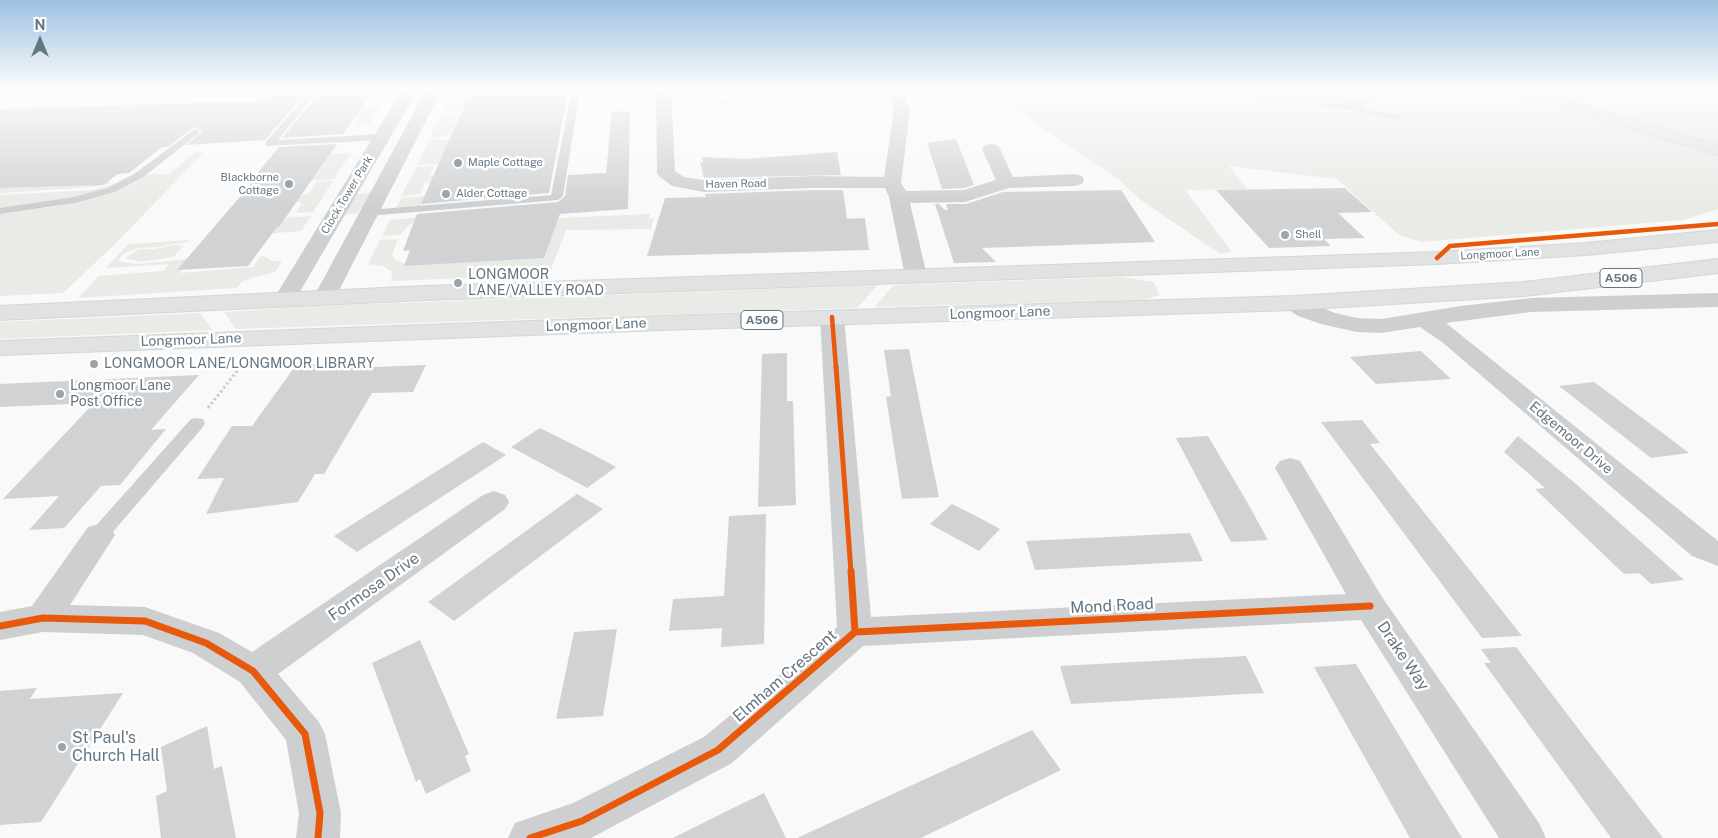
<!DOCTYPE html>
<html>
<head>
<meta charset="utf-8">
<style>
  body { margin:0 }
  #map { position:relative; width:1718px; height:838px; overflow:hidden; background:#f9f9f9; font-family:"Public Sans",sans-serif }
  canvas { display:block }
  .north { position:absolute; left:15px; top:15px; width:50px; height:50px; -webkit-text-stroke:4px #fff; paint-order:stroke; rotate:0deg; font-size:14px; font-weight:700; line-height:20px; text-align:center; color:#657683 }
  .north::after { content:''; display:block; margin:auto; width:18px; height:22px; background:#657683; clip-path:polygon(50% 0,100% 100%,50% 72%,0 100%) }
</style>
</head>
<body>
<div id="map">
<canvas width="1718" height="838"></canvas>
<div class="north">N</div>
</div>
<script>
const ctx = document.querySelector('canvas').getContext('2d');
ctx.lineJoin = 'round';
function fill(path, color) {
  ctx.fillStyle = color;
  ctx.fill(path, 'evenodd');
}
function poly(rows) {
  const path = new Path2D();
  for (const r of rows) {
    path.moveTo(r[0], r[1]);
    for (let i = 2; i < r.length; i += 2) path.lineTo(r[i], r[i + 1]);
  }
  return path;
}
function strokePath(path, color, width, dash) {
  ctx.strokeStyle = color;
  ctx.lineWidth = width;
  ctx.lineCap = dash ? 'butt' : 'round';
  ctx.setLineDash(dash || []);
  ctx.stroke(path);
}
function write(font, color, halo, rows, align = 'center') {
  ctx.font = font + ' "Public Sans",sans-serif';
  ctx.lineWidth = 5;
  ctx.setLineDash([]);
  ctx.textBaseline = 'middle';
  ctx.strokeStyle = halo;
  ctx.fillStyle = color;
  for (const [text, x, y, turn = 0] of rows) {
    ctx.save();
    ctx.translate(x, y);
    ctx.rotate((+turn || 0) * Math.PI / 180);
    ctx.textAlign = isNaN(turn) ? turn : align;
    if (halo) ctx.strokeText(text, 0, 0);
    ctx.fillText(text, 0, 0);
    ctx.restore();
  }
}
fill(poly([
  [987,90,1236,90,1259,97,1375,115,1378,111,1367,109,1364,105,1373,103,1357,103,1334,92,1323,90,1501,90,1718,156,1718,209,1683,220,1421,242,1399,235,1337,179,1229,166,1247,189,1185,190,1232,252,1220,254,1141,200,1119,180],
  [1535,90,1718,90,1718,145,1714,144],
  [471,93,461,113,441,114,451,94],
  [382,105,369,125,354,126,359,118,321,120,325,114,358,112,362,106],
  [453,115,457,116,455,123,515,119,514,125,452,128,448,135,442,137,429,138,440,116],
  [443,139,449,140,447,146,500,152,442,155,438,164,417,165,429,140],
  [204,152,114,245,63,293,0,296,0,214,57,206,109,194,131,185,148,174,169,174,194,153],
  [351,153,334,179,311,181,330,154],
  [434,166,430,176,499,171,497,178,425,183,420,194,401,196,416,167],
  [333,181,313,212,296,213,302,204,298,201,242,200,304,195,309,193,317,182],
  [106,182,111,182,107,184,92,187,0,193,0,188,103,185],
  [118,183,96,192,68,199,0,209,0,195,91,190],
  [371,193,358,213,346,214,356,194],
  [425,196,420,206,396,208,401,198],
  [650,214,649,219,654,218,651,229,566,230,549,275,390,281,393,275,391,271,383,266,368,264,380,240,398,239,392,255,395,260,405,264,544,258,558,218],
  [311,216,301,231,204,239,209,232,279,227,286,218],
  [422,217,408,226,400,235,382,236,390,220],
  [190,240,187,242,157,247,137,248,123,254,118,261,138,264,188,259,180,273,253,267,260,257,264,256,272,261,282,261,275,272,251,278,243,281,236,288,78,298,99,276,163,271,169,264,106,268,128,244],
  [175,245,184,246,173,257,140,262,125,258,139,249,154,249],
  [1122,277,1154,282,1159,295,1144,300,877,307,876,305,894,285],
  [878,285,857,308,236,329,224,312,319,306],
  [200,313,213,330,0,339,0,322]
]), '#e8ebe6');
fill(poly([
  [1236,90,1323,90,1334,92,1357,103,1374,103,1364,105,1367,109,1402,116,1396,119,1350,110,1331,109,1309,103,1259,97]
]), '#ced6d9');
fill(poly([
  [330,90,373,90,343,134,282,138,321,91],
  [471,90,520,90,519,94,568,91,549,193,421,204],
  [307,92,265,140,186,145,201,133,201,130,194,127,168,147,162,147,129,173,118,174,103,185,0,188,0,109,261,101,268,94],
  [612,111,630,112,628,209,560,214,544,258,404,266,410,250,403,251,417,214,558,202,565,196,568,175,606,173],
  [956,139,974,185,964,188,942,189,927,143],
  [337,144,279,227,277,227,248,266,177,270,251,184,248,184,279,147],
  [837,152,841,175,704,178,700,162,703,162,702,157,745,159],
  [1345,188,1372,212,1338,213,1365,238,1324,239,1331,246,1269,248,1216,190],
  [813,190,843,190,847,219,865,218,869,250,647,256,665,198,706,197,705,194],
  [1121,190,1155,242,982,248,996,262,954,263,935,204,939,204,945,210,948,210,946,204,966,204,1003,192],
  [909,349,921,410,939,497,902,499,886,397,891,396,884,350],
  [1421,351,1451,379,1376,384,1350,357],
  [787,353,787,401,793,401,796,505,758,507,762,354],
  [327,364,323,369,426,365,413,392,372,393,324,474,315,474,298,502,206,514,224,478,197,479,232,426,252,426,296,365],
  [199,375,151,430,166,429,120,485,101,486,64,528,29,530,59,496,3,499,94,403,0,407,0,384],
  [1594,382,1664,434,1689,453,1651,458,1559,386],
  [1362,420,1380,443,1370,444,1522,636,1482,638,1321,422],
  [540,428,592,454,616,467,587,488,511,447],
  [1208,436,1247,502,1268,540,1231,542,1176,438],
  [1518,436,1576,484,1684,580,1651,584,1639,573,1624,574,1535,489,1545,488,1504,452],
  [483,442,506,455,357,552,334,536],
  [577,494,603,509,454,621,428,602],
  [952,504,976,516,1000,529,979,551,930,524],
  [766,514,764,644,721,647,722,628,669,631,673,599,724,596,729,516],
  [1190,533,1203,561,1035,570,1026,541],
  [617,629,603,716,556,719,574,632],
  [420,640,469,754,465,756,471,771,426,794,420,779,416,782,372,663],
  [1516,647,1590,744,1663,838,1611,838,1484,663,1491,663,1481,649],
  [1246,656,1264,693,1071,704,1060,666],
  [1356,664,1426,780,1462,838,1410,838,1314,667],
  [37,688,30,699,123,693,41,822,0,825,0,691],
  [207,726,214,769,222,766,236,838,161,838,156,796,167,791,161,747],
  [1032,730,1061,770,921,838,797,838],
  [764,793,786,838,673,838,727,811]
]), '#d0d2d3');
const secondary = poly([
  [1510,90,1533,90,1718,145,1718,155,1513,93,1510,90]
]);
const primary = poly([
  [1718,230,1718,242,1586,255,1437,264,425,300,0,320,0,306,425,286,1437,252,1586,243,1718,230],
  [1718,259,1718,273,1524,296,1294,310,662,330,0,355,0,341,662,316,1294,296,1524,282,1718,259]
]);
strokePath(secondary, '#d5d6d7', 2);
strokePath(primary, '#d5d6d7', 2);
strokePath(poly([
  [687,105,757,101,755,90]
]), '#cbcccd', 2, [1, 1]);
strokePath(poly([
  [240,368,244,362]
]), '#cbcccd', 2.5, [2, 2]);
strokePath(poly([
  [208,408,241,366]
]), '#cbcccd', 3, [2.5, 2.5]);
fill(poly([
  [311,90,319,90,278,140,382,134,387,137,382,140,266,146,266,142,311,90],
  [572,90,580,90,563,196,558,200,368,216,362,213,368,210,551,195,572,90],
  [195,129,200,132,198,134,142,178,115,192,75,203,0,214,0,208,74,197,107,188,134,174,195,129],
  [197,418,203,419,205,423,203,427,106,540,99,542,92,540,90,535,92,530,191,419,197,418]
]), '#cecfd0');
fill(poly([
  [402,90,418,90,295,300,292,305,284,307,276,305,273,300,402,90],
  [426,90,442,90,335,298,332,303,324,305,316,303,313,298,426,90],
  [656,90,671,90,675,171,684,177,704,180,813,176,884,177,894,110,887,90,902,90,910,110,901,183,906,191,964,190,996,180,982,149,985,145,991,144,997,145,1000,149,1013,177,1075,174,1082,176,1084,180,1082,184,1075,186,1009,188,965,202,910,203,927,276,924,281,916,283,908,281,905,276,889,197,885,188,813,188,704,192,672,186,660,177,657,173,656,90],
  [1718,293,1718,307,1531,312,1446,323,1718,541,1718,566,1692,556,1442,342,1420,327,1381,333,1357,332,1321,324,1298,316,1286,308,1282,303,1286,298,1294,296,1335,313,1357,318,1381,319,1461,306,1531,298,1718,293],
  [832,310,840,312,844,317,871,617,1346,594,1275,468,1280,461,1290,458,1300,461,1382,597,1539,823,1546,838,1499,838,1361,620,863,646,732,763,591,838,508,838,515,823,573,803,704,737,837,627,820,317,824,312,832,310],
  [494,491,505,495,509,502,505,509,278,674,319,722,325,734,341,813,340,838,296,838,299,813,286,740,240,682,193,653,143,635,43,632,0,640,0,612,32,606,88,527,99,524,110,527,115,535,70,605,145,607,219,633,252,652,483,495,494,491]
]), '#cecfd0');
fill(secondary, '#e1e2e2');
fill(primary, '#e1e2e2');
strokePath(poly([
  [1437,258,1450,246,1718,224],
  [832,317,836,368]
]), '#e8590c', 4.5);
strokePath(poly([
  [836,366,851,572]
]), '#e8590c', 5);
strokePath(poly([
  [0,626,43,618,145,621,206,643,253,671,305,734,320,813,318,838],
  [855,632,1370,606],
  [530,838,582,821,718,750,855,632,851,571]
]), '#e8590c', 7);
const sky = ctx.createLinearGradient(0, 0, 0, 207);
sky.addColorStop(0, '#9dc2e2');
sky.addColorStop(0.43, '#fcfcfc');
sky.addColorStop(1, '#fcfcfc00');
ctx.fillStyle = sky;
ctx.fillRect(0, 0, 1718, 207);
for (const [x, y, r, color] of [
  [458,163,5,"#99a4ac"],
  [289,184,5,"#99a4ac"],
  [446,194,5,"#99a4ac"],
  [1285,235,5,"#99a4ac"],
  [458,283,5,"#99a4ac"],
  [94,364,5,"#99a4ac"],
  [60,394,5,"#99a4ac"],
  [62,747,5,"#99a4ac"]
]) {
  const dot = new Path2D();
  dot.arc(x, y, r, 0, 2 * Math.PI);
  ctx.fillStyle = color;
  ctx.fill(dot);
  strokePath(dot, '#fff', 2);
}
write('11px', '#657683', '#fff', [
  ["Maple Cottage",468,163],
  ["Blackborne",279,178,"right"],
  ["Cottage",279,191,"right"],
  ["Alder Cottage",456,194],
  ["Shell",1295,235]
], 'left');
write('11px', '#657683', '#fff', [
  ["Haven Road",736,184,-1],
  ["Clock Tower Park",347,195,-59],
  ["Longmoor Lane",1500,254,-3]
]);
for (const [x, y, w] of [
  [1621,278,42],
  [762,320,42]
]) {
  const box = new Path2D();
  box.roundRect(x - w / 2, y - 9.5, w, 19, 4);
  ctx.fillStyle = '#fff';
  ctx.fill(box);
  strokePath(box, '#657683', 1);
}
write('bold 12px', '#657683', null, [
  ["A506",1621,278],
  ["A506",762,320]
]);
write('14px', '#657683', '#fff', [
  ["LONGMOOR",468,275],
  ["LANE/VALLEY ROAD",468,291],
  ["LONGMOOR LANE/LONGMOOR LIBRARY",104,364],
  ["Longmoor Lane",70,386],
  ["Post Office",70,402]
], 'left');
write('14px', '#657683', '#fff', [
  ["Longmoor Lane",1000,313,-2],
  ["Longmoor Lane",596,325,-2],
  ["Longmoor Lane",191,340,-2],
  ["Edgemoor Drive",1571,438,40]
]);
write('16px', '#657683', '#fff', [
  ["Formosa Drive",374,587,-35],
  ["Mond Road",1112,606,-3],
  ["Drake Way",1403,656,56],
  ["Elmham Crescent",785,676,-41]
]);
write('16px', '#657683', '#fff', [
  ["St Paul's",72,738],
  ["Church Hall",72,756]
], 'left');
</script>
</body>
</html>
